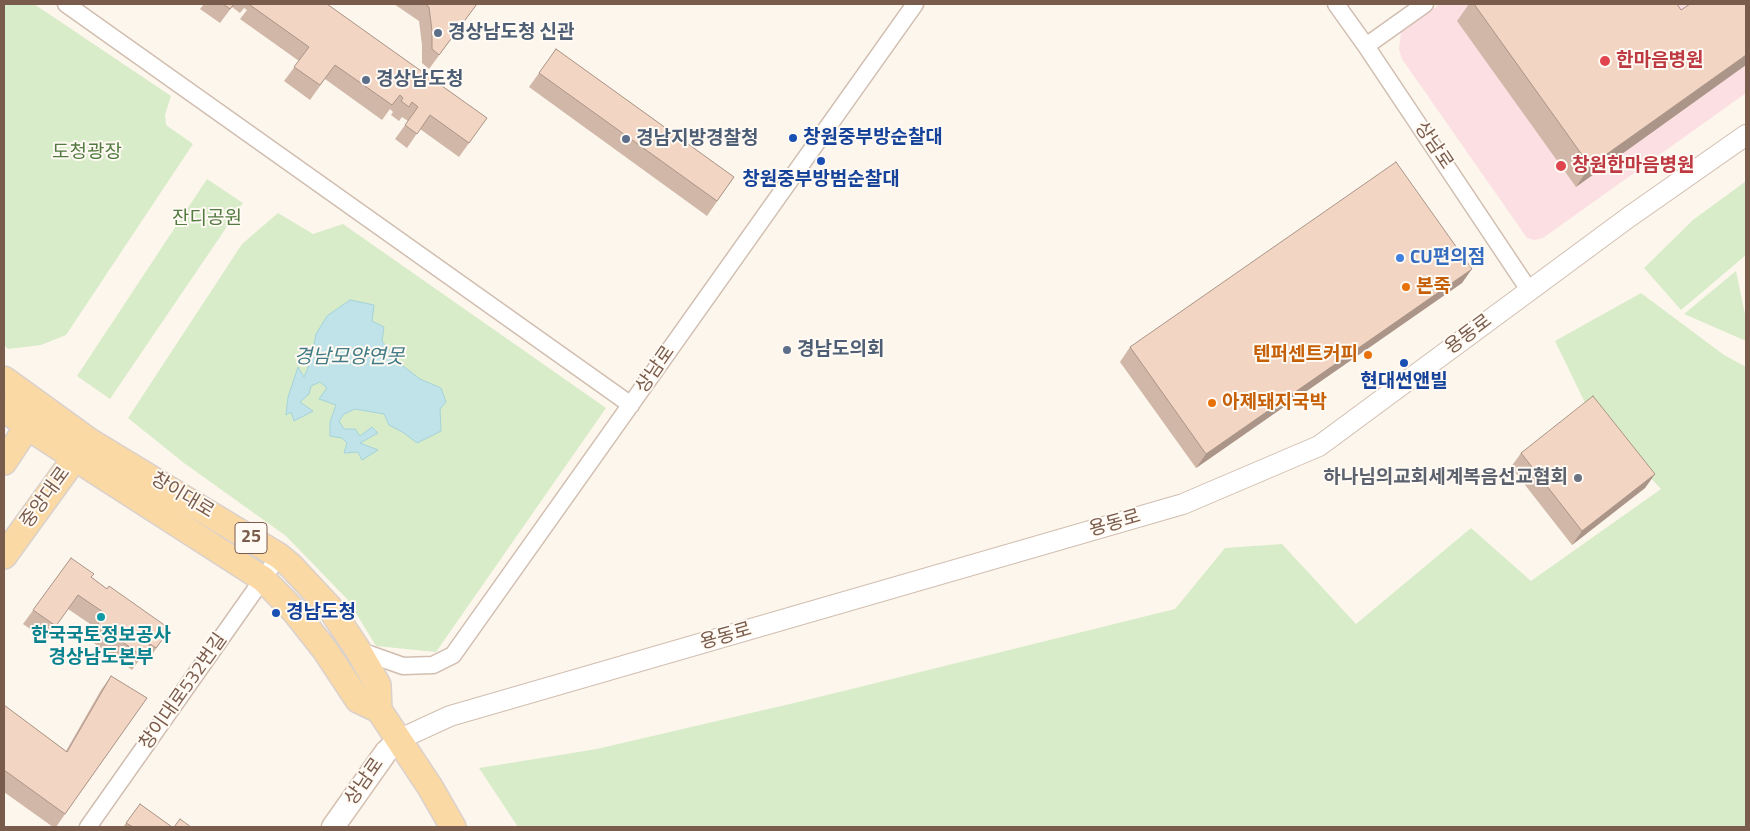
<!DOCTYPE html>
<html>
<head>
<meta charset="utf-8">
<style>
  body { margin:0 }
  #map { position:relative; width:1750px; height:831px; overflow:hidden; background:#fdf6ec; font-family:"Titillium Web",sans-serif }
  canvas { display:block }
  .frame { position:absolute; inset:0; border:5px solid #7a5c4d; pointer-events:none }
</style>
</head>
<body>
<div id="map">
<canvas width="1750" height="831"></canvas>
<div class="frame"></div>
</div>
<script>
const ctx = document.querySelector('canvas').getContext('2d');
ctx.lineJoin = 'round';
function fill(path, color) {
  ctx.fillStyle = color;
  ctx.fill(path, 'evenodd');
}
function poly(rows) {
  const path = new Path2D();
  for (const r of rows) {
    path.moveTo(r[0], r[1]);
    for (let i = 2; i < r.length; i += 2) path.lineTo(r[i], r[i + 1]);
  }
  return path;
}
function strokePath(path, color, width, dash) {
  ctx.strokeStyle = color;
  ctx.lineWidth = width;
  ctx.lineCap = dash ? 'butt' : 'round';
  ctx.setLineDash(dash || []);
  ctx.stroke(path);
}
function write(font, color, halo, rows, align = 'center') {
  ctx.font = font + ' "Titillium Web","Noto Sans KR",sans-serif';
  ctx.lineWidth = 4;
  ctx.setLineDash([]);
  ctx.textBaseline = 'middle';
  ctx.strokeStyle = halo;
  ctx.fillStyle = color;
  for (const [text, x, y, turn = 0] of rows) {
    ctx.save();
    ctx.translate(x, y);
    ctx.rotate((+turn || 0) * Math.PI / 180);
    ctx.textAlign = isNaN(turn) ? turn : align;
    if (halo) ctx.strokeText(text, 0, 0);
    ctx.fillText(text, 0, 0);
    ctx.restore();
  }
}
fill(poly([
  [1440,4,1746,4,1746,93,1543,238,1534,240,1527,238,1402,59,1399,49,1401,32]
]), '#fbdfe3');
fill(poly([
  [4,4,34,4,171,96,165,115,166,125,193,144,66,335,41,345,8,349,4,345],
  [207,179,243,203,110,399,77,376],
  [1746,181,1746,255,1681,310,1644,268,1693,220],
  [278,213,313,234,343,224,606,408,436,652,376,646,348,600,286,536,184,463,128,418,242,244],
  [1736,271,1746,319,1746,341,1684,314],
  [1641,293,1724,355,1746,367,1746,827,518,827,479,768,597,749,811,699,1175,609,1225,548,1282,544,1356,624,1471,528,1531,581,1661,489,1590,413,1555,341]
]), '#d8ecc9');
const water = poly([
  [350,300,374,305,372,321,384,327,382,341,399,363,420,379,441,388,446,402,440,409,441,431,417,443,404,433,389,425,384,414,355,409,344,414,339,421,344,429,355,429,360,436,372,427,378,433,360,443,378,450,362,460,358,452,344,453,347,443,342,438,330,436,330,422,336,405,319,399,327,388,320,382,311,386,309,394,300,402,313,411,294,421,291,412,286,415,288,397,298,367,304,377,311,360,316,334,327,316,350,300]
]);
fill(water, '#bfe3e8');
strokePath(water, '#a5d3da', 1);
const minor = poly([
  [66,4,631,405],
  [1336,4,1366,46,1529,290],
  [1366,46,1425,4],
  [358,650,403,666,433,665,453,655,915,4],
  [88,827,279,556]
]);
const tertiary = poly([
  [400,739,450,716,1183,504,1319,446,1629,217,1746,135]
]);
const secondary = poly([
  [333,827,386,752,400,739]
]);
const primary = poly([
  [4,379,91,442,279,556,291,566,330,608,358,650,378,685,379,710],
  [4,408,28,427,92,469,263,579,295,612,325,650,358,700,379,710,430,787,453,827],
  [4,462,37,412],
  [4,556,75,458,86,447]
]);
strokePath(minor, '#d1beb0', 19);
strokePath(tertiary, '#d1beb0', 22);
strokePath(secondary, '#d6c0b0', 25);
strokePath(primary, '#dad1cd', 28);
strokePath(minor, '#fff', 16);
strokePath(tertiary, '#fff', 20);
strokePath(secondary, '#fff', 22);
strokePath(primary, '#fbd9a5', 25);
fill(poly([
  [204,4,327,4,487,118,459,157,420,129,407,148,395,139,408,121,402,117,399,121,391,115,393,112,390,109,382,120,325,79,310,100,284,81,299,61,240,19,247,10,244,8,240,13,232,7,220,23,200,9],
  [394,4,477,4,429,69,422,63,422,45,419,21],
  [1469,4,1677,4,1681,10,1746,4,1576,187,1457,21],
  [556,49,734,177,707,216,529,87],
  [1462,283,1196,468,1120,362,1130,347],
  [1521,453,1655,474,1645,488,1572,545,1511,467],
  [71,558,91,577,107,589,170,629,146,663,140,659,132,670,88,639,96,628,68,609,46,640,23,624],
  [111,676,147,698,56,827,53,827,4,792,4,705,66,751,101,690],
  [140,804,172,827,123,827]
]), '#d1b7a8');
fill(poly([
  [1746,55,1746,65,1576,187,1590,166],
  [1472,269,1462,283,1196,468,1206,454],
  [1655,474,1645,488,1572,545,1582,531]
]), '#aa9588');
const building = poly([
  [223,4,234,4,230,9,223,4],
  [251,4,327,4,487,118,469,143,430,115,417,134,405,125,418,107,412,102,409,107,401,101,403,98,400,95,392,105,335,65,320,85,294,67,309,47,250,5,251,4],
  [425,4,477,4,439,55,432,49,432,31,429,7,425,4],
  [1474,4,1677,4,1681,10,1690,4,1746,4,1746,55,1590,166,1474,4],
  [556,49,734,177,717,201,539,73,556,49],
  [1396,162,1472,269,1206,454,1130,347,1396,162],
  [1593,396,1655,474,1582,531,1521,453,1593,396],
  [71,558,94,574,91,577,107,589,109,586,170,629,156,648,150,644,142,656,98,624,106,614,78,595,56,626,33,610,71,558],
  [111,676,147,698,65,814,4,770,4,705,67,752,111,676],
  [140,804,172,827,133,827,126,823,140,804],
  [180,819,191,827,174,827,180,819]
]);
fill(building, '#f3d5c3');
strokePath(building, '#aa9588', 1);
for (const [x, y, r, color] of [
  [438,33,5,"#5c6f8a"],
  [1605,61,6,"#e0444e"],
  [366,80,5,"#5c6f8a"],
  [793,138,5,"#1a4fb4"],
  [626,139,5,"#5c6f8a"],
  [821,161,5,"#1a4fb4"],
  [1561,166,6,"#e0444e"],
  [1400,258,5,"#3f7fe0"],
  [1406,287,5,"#e8710a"],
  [787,350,5,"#5c6f8a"],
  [1368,355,5,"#e8710a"],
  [1404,363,5,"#1a4fb4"],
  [1212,403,5,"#e8710a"],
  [1578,478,5,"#6b7280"],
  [276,613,5,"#1a4fb4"],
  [101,617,5,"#0f9aa8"]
]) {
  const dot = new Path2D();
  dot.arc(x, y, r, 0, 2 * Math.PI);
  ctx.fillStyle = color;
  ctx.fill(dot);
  strokePath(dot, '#fffaf3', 2);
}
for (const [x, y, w] of [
  [251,538,32]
]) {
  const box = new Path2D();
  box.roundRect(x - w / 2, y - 15.5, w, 31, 4);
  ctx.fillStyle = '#fffaf3';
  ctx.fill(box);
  strokePath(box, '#7a5c4d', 1);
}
write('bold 18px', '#7a5c4d', null, [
  ["25",251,538]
]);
write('bold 19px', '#4e5e75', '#fffaf3', [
  ["경상남도청 신관",448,33],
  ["경상남도청",376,80],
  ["경남지방경찰청",636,139],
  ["경남도의회",797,350]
], 'left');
write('bold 19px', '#be3a42', '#fffaf3', [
  ["한마음병원",1616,61],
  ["창원한마음병원",1572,166]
], 'left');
write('bold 19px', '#164399', '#fffaf3', [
  ["창원중부방순찰대",803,138],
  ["창원중부방범순찰대",821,180,"center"],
  ["현대썬앤빌",1404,382,"center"],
  ["경남도청",286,613]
], 'left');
write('19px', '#7a5c4d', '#fffaf3', [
  ["상남로",1433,146,56],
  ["용동로",1469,335,-37],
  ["상남로",656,370,-55],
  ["창이대로",182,496,31],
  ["중앙대로",46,498,-54],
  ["용동로",1115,524,-16],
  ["용동로",726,637,-16],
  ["창이대로532번길",184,692,-55],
  ["상남로",365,782,-55]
]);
write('19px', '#537a41', '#fffaf3', [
  ["도청광장",87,153],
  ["잔디공원",207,219]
]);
write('bold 19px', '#366cbe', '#fffaf3', [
  ["CU편의점",1410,258]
], 'left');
write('bold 19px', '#c56008', '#fffaf3', [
  ["본죽",1416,287],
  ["텐퍼센트커피",1358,355,"right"],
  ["아제돼지국박",1222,403]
], 'left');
write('bold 19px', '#5b616d', '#fffaf3', [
  ["하나님의교회세계복음선교협회",1568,478]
], 'right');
write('bold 19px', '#0d838f', '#fffaf3', [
  ["한국국토정보공사",101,636],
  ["경상남도본부",101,658]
]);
write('italic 20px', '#437c86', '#fffaf3', [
  ["경남모양연못",349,358]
]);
</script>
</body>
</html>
